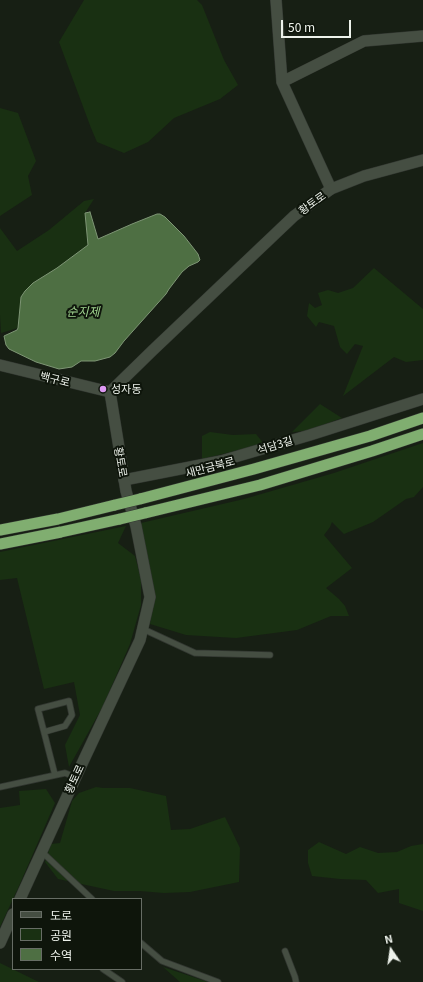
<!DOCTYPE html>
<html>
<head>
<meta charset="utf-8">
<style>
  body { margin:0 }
  #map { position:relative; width:423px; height:982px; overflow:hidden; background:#171f14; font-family:Georgia,"Noto Sans KR",serif }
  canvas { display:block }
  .legend { position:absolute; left:12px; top:898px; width:130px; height:72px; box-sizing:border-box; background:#0e150b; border:1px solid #676d65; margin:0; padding:5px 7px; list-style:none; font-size:12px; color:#edf2eb }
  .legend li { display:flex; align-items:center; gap:8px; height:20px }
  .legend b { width:20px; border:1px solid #676d65 }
  .north { position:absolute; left:371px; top:930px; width:40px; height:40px; -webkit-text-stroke:3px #0e150b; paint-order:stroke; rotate:347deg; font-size:11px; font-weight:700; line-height:16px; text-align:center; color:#edf2eb }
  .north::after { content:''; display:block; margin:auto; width:14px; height:18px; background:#edf2eb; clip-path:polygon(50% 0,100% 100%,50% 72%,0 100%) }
  .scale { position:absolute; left:281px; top:20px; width:70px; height:18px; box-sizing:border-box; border:2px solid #edf2eb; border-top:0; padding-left:5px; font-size:12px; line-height:14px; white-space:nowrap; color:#edf2eb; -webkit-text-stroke:3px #0e150b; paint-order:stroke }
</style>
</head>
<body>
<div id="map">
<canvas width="423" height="982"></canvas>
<ul class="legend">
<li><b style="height:5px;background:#454e42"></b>도로</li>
<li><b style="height:11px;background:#193012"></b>공원</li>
<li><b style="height:11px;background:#4e6f43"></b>수역</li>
</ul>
<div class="north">N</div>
<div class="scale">50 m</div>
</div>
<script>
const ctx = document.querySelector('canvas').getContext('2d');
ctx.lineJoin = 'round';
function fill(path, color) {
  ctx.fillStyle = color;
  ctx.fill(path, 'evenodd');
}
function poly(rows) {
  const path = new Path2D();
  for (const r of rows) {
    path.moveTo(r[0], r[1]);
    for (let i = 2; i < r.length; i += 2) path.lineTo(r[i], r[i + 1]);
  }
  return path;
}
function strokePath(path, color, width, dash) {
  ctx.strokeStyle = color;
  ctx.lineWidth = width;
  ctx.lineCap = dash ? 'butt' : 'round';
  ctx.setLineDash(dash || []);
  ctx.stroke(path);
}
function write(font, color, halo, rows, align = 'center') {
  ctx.font = font + ' Georgia,"Noto Sans KR",serif';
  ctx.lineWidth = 4;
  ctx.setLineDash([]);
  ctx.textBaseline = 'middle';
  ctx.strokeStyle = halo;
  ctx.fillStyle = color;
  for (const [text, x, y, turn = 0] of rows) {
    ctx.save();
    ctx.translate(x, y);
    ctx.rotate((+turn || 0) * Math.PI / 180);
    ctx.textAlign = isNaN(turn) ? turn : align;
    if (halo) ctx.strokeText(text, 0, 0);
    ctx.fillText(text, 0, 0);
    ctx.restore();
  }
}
fill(poly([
  [84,0,197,0,202,5,224,60,238,85,220,99,174,118,148,142,124,153,97,142,91,128,59,42],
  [0,108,18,113,36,161,28,176,32,195,0,216],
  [94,199,85,213,88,245,57,268,33,283,25,291,21,297,18,328,1,333,0,315,0,228,17,251,49,230,84,201],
  [374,268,423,309,423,360,406,362,394,357,343,396,363,346,355,344,347,354,340,347,334,326,319,322,316,327,307,316,309,303,315,308,322,305,318,293,328,290,338,293,353,288],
  [320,404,342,418,306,431,292,432],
  [210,432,233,435,256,434,264,444,202,459,202,436],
  [423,443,423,487,414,497,406,499,373,522,344,534,332,522,330,527,324,535,352,568,326,588,339,599,345,606,349,616,331,616,297,630,236,638,186,635,150,624,154,590,141,523,244,499,334,473],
  [126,526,118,543,135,556,141,579,141,605,130,644,103,706,69,767,65,745,80,715,74,682,44,689,17,578,0,580,0,552],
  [96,787,103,788,130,788,166,796,171,830,190,829,225,817,240,848,239,882,190,892,164,893,140,891,114,891,58,879,45,862,51,844,60,843,72,801,79,793],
  [46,789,55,803,19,886,0,927,0,808,20,805,19,791],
  [319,842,346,854,360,847,378,853,397,852,411,846,423,844,423,911,399,903,399,889,378,893,366,880,340,879,312,876,308,863,308,850],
  [0,963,39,982,0,982],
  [163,967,208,982,180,982]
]), '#193012');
const water = poly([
  [90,212,98,239,132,224,157,214,160,214,165,217,184,236,198,254,200,260,198,262,189,266,182,272,169,289,166,294,124,341,115,353,110,357,95,361,81,361,72,367,59,369,36,362,9,349,6,345,4,336,17,330,18,328,21,297,25,291,33,283,57,268,88,245,85,213,90,212]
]);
fill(water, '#4e6f43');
strokePath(water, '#7e9675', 1);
const service = poly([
  [143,629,195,653,270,655],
  [44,732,65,726,72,715,69,701,38,709,44,732,55,775],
  [0,787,65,773,75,777],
  [42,852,92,899],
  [141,943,162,961,218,982],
  [285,951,295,977,296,982],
  [103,969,122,982]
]);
const minor = poly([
  [276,0,282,82,331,189],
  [282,82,364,41,423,36],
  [124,480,221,461,310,435,423,399]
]);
const tertiary = poly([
  [0,365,110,392]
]);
const secondary = poly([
  [20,899,80,768,140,640,150,597,136,526,126,491,110,392,152,351,294,216,331,189,364,176,423,160],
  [0,943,13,914]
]);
const trunk = poly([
  [140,499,254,469,370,436,423,418],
  [145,513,260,485,372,451,423,434],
  [0,530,58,519,115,505],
  [0,544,61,532,120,519]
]);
strokePath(service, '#323731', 7);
strokePath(minor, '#323731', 12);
strokePath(tertiary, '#323731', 12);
strokePath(secondary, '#323731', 12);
strokePath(trunk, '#323731', 12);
strokePath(service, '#454e42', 5.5);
strokePath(minor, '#454e42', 11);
strokePath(tertiary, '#454e42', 11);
strokePath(secondary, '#454e42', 11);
strokePath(trunk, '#80ae70', 11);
const trunkBridge = poly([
  [115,505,140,499],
  [120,519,145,513]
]);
strokePath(trunkBridge, '#323731', 12, []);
strokePath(trunkBridge, '#80ae70', 11);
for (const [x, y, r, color] of [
  [103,389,4,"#de98f3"]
]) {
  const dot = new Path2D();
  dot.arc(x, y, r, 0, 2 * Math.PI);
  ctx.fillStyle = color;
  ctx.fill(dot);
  strokePath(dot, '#0e150b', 1.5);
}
write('11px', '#edf2eb', '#0e150b', [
  ["황토로",312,203,-36],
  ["백구로",55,379,14],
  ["석담3길",275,445,-17],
  ["황토로",121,462,80],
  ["새만금북로",210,467,-15],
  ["황토로",74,779,-65]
]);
write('11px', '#edf2eb', '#0e150b', [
  ["성자동",111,389]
], 'left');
write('italic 12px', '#a1d590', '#0e150b', [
  ["순지제",83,311]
]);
</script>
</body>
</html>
